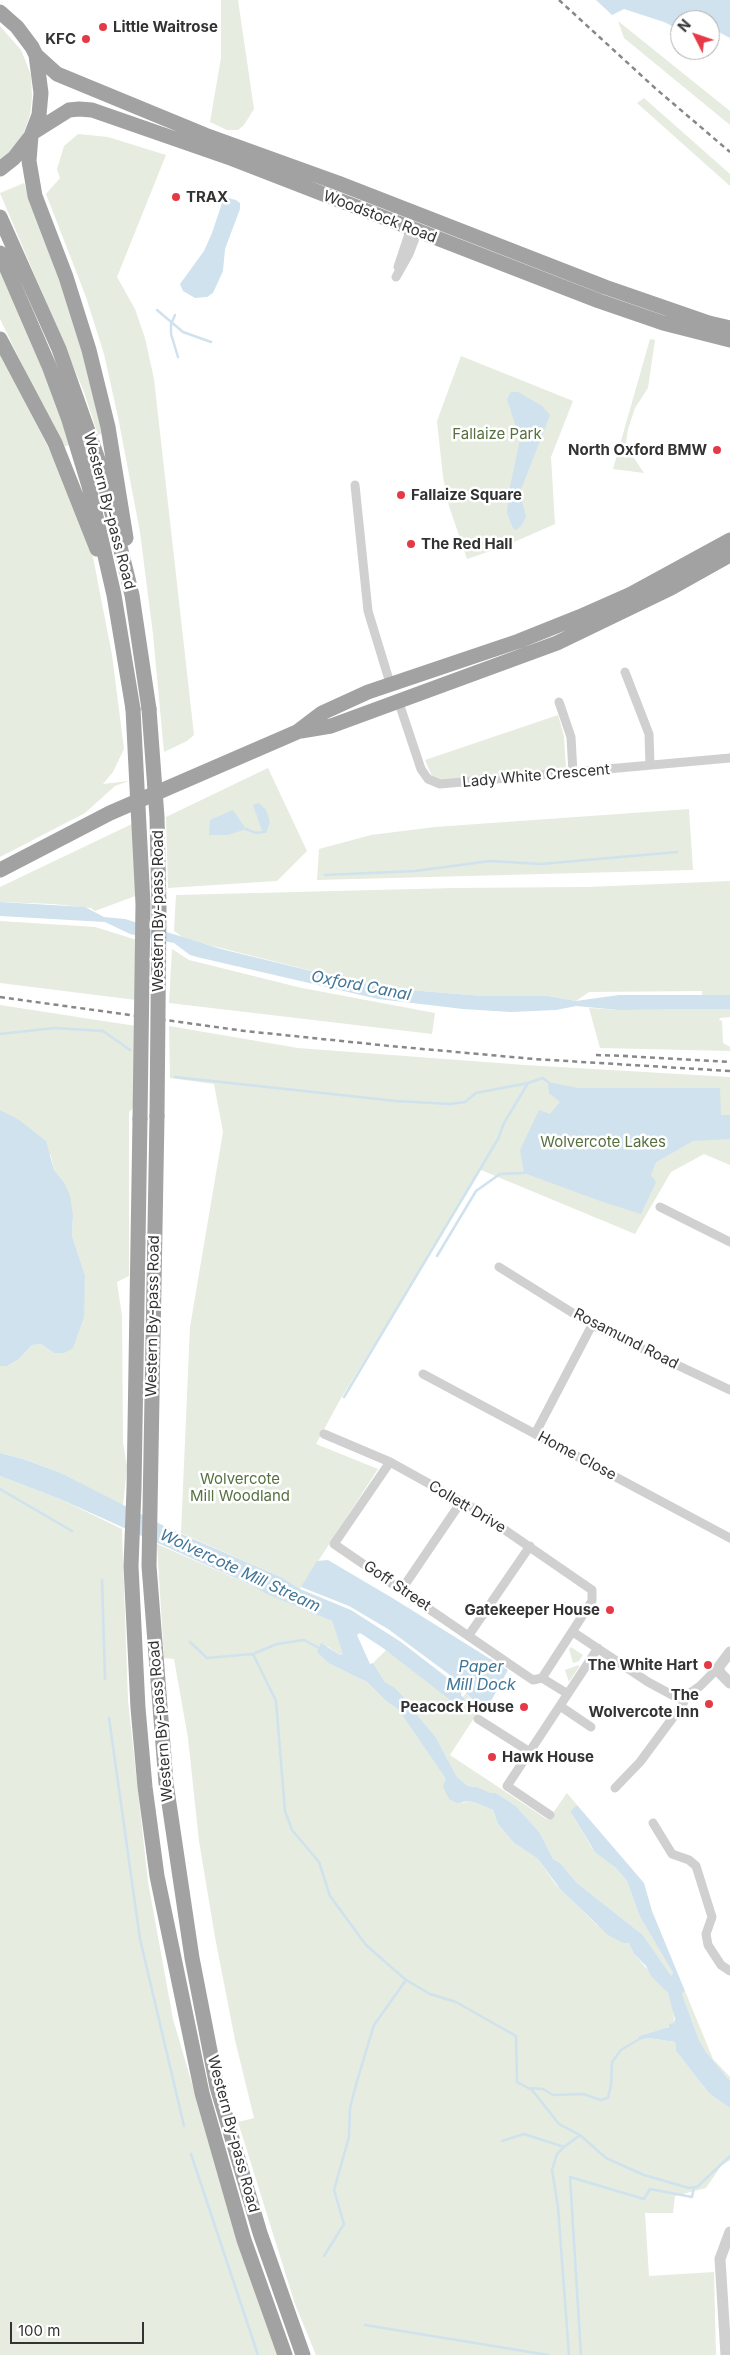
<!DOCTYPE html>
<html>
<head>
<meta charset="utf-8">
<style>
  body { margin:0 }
  #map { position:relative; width:730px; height:2355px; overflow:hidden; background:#fff; font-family:Inter,sans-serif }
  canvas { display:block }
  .north { position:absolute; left:670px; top:10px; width:50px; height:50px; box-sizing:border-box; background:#fff; border:1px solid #adadad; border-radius:50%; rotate:311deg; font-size:14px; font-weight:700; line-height:20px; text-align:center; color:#333 }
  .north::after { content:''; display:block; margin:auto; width:18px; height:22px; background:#e63946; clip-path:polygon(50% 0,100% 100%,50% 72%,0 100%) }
  .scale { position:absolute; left:10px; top:2322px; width:134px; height:22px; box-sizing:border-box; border:2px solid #333; border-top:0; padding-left:6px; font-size:15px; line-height:18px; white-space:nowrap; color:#333; -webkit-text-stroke:4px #fff; paint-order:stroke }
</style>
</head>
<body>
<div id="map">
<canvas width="730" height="2355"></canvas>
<div class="north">N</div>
<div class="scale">100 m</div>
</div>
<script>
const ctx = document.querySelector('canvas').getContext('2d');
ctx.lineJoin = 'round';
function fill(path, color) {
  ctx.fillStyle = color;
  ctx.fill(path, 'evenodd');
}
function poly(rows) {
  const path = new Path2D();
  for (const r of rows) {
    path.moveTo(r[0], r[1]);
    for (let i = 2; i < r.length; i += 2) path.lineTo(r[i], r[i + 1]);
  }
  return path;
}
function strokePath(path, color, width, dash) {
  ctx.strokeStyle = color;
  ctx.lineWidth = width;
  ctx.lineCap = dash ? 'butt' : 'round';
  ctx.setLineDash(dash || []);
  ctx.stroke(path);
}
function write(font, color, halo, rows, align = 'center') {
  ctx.font = font + ' Inter,sans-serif';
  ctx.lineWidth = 5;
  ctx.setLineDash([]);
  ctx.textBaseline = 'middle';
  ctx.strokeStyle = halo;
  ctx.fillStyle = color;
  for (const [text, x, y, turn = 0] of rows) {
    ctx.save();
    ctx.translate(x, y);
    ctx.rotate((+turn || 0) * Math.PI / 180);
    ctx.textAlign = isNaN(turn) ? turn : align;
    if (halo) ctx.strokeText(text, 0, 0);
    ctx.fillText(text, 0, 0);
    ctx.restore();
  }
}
fill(poly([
  [221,0,238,0,254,109,244,125,238,130,227,130,210,122,221,58],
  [618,21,730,111,730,125,624,38],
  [0,26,21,50,26,62,31,76,32,97,30,115,24,132,16,145,0,162],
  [644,98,730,174,730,186,637,103],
  [78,134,108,137,166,155,117,277,135,309,145,338,154,379,194,735,187,741,164,752,153,634,140,532,118,417,104,354,86,297,46,194,60,178,57,169,64,146],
  [24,183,70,307,104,433,98,435,84,392,0,193],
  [0,268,45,371,70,445,62,447,0,319],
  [650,339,655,340,648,388,635,408,628,429,624,456,634,458,644,473,613,469],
  [0,352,59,469,92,552,112,655,124,749,113,772,103,784,129,781,115,786,85,813,0,857],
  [461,356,573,401,551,457,555,524,505,546,467,559,449,506,443,477,437,421],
  [558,715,564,736,566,769,440,781,432,776,425,760],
  [268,768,307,851,277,881,168,888,166,817],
  [689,809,693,870,317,880,319,849,371,835,435,827],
  [134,823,138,895,95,911,91,908,53,904,0,902,0,887],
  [730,881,730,995,702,995,702,991,589,992,576,1001,548,996,483,996,396,989,348,980,185,939,174,931,176,895,455,888,588,887],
  [0,921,95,927,137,940,136,1000,0,983],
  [172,949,189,960,302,988,435,1013,432,1034,169,1003],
  [0,1005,136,1026,134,1107,129,1112,129,1276,117,1282,122,1316,123,1443,127,1466,123,1506,61,1473,23,1459,0,1453,0,1366,7,1366,19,1359,32,1345,41,1344,54,1353,64,1353,84,1294,85,1275,72,1236,73,1215,64,1182,54,1170,51,1156,28,1128,0,1110],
  [589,1008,619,1010,730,1009,730,1017,720,1018,719,1020,722,1021,723,1043,730,1047,730,1051,600,1048],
  [169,1026,298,1048,525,1065,730,1077,730,1165,704,1154,671,1172,635,1234,481,1170,340,1400,316,1444,378,1469,300,1589,281,1577,181,1533,190,1327,223,1132,214,1084,170,1078],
  [0,1476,60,1499,122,1529,128,1701,148,1882,173,2019,232,2220,280,2355,0,2355],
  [157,1544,332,1621,344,1654,340,1655,327,1646,330,1664,367,1682,387,1702,398,1709,463,1803,469,1801,476,1803,493,1810,498,1824,514,1843,538,1859,556,1885,597,1925,623,1943,629,1943,634,1954,668,1993,673,2007,674,2023,666,2028,639,2036,639,2040,649,2038,675,2042,676,2051,701,2083,710,2094,730,2108,730,2160,721,2166,706,2188,675,2196,673,2213,645,2213,649,2276,714,2272,716,2355,316,2355,295,2304,238,2122,254,2118,235,2040,215,1937,199,1841,188,1738,174,1659,164,1658],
  [571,1647,583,1655,579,1661,573,1663,569,1649],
  [386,1650,451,1701,466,1700,463,1697,466,1693,480,1709,450,1755,548,1820,567,1793,577,1805,570,1811,592,1848,616,1868,627,1881,640,1917,673,1973,671,1977,643,1935,577,1883,560,1863,553,1859,540,1833,516,1806,496,1793,490,1794,477,1787,468,1786,457,1777,435,1736,418,1716,413,1706,394,1687,385,1682,373,1663],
  [579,1665,579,1667,569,1682,565,1670],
  [685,1991,713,2059,730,2077,730,2081,706,2052,699,2040,682,1994]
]), '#e6ecdf');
fill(poly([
  [596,0,730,0,730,38,713,29,710,30,710,20,680,20,680,30,664,22,624,9,612,15],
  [228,198,236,200,240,203,240,209,225,249,223,271,213,293,207,297,195,298,183,291,180,284,204,251,212,233,222,203],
  [511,392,518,392,542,406,550,415,520,492,526,517,521,526,516,530,513,528,507,513,509,491,520,440,507,399],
  [259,803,266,810,270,822,266,833,263,833,253,805],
  [233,810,246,829,228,835,209,835,210,820],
  [0,902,85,907,104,917,125,919,221,949,348,980,396,989,483,996,548,996,576,1001,619,995,730,995,730,1009,619,1010,576,1006,556,1010,511,1012,463,1009,378,999,197,957,190,955,174,943,130,934,105,922,0,916],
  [548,1082,578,1088,720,1088,721,1115,730,1115,730,1139,693,1141,656,1162,651,1175,656,1182,641,1214,603,1202,524,1173,520,1150,539,1110,550,1114,560,1102,549,1093],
  [0,1110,19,1120,46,1141,54,1170,64,1182,70,1196,73,1215,72,1236,85,1275,84,1317,73,1348,64,1353,54,1353,41,1344,32,1345,19,1359,7,1366,0,1366],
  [0,1453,23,1459,61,1473,168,1528,281,1577,300,1589,351,1610,401,1642,462,1689,461,1695,466,1700,463,1705,457,1700,451,1701,383,1648,360,1633,357,1635,370,1664,373,1663,385,1682,394,1687,413,1706,418,1716,435,1736,457,1777,468,1786,477,1787,490,1793,496,1793,516,1806,540,1833,553,1859,560,1863,577,1883,643,1935,671,1976,673,1973,640,1917,627,1881,616,1868,595,1852,570,1811,577,1805,644,1883,652,1911,685,1991,682,1994,699,2040,706,2052,730,2081,730,2108,710,2094,701,2083,676,2051,675,2042,649,2038,639,2040,639,2036,669,2027,669,2024,674,2023,675,2019,668,1993,651,1976,646,1966,634,1954,629,1943,623,1943,608,1935,560,1889,538,1859,514,1843,498,1824,493,1810,476,1803,469,1801,457,1803,449,1799,443,1786,446,1779,398,1709,387,1702,367,1682,330,1664,317,1652,321,1643,340,1655,343,1654,332,1621,267,1594,253,1586,60,1499,0,1476],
  [328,1560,394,1599,508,1670,485,1712,466,1693,466,1687,388,1629,349,1606,301,1587,317,1561]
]), '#cfe2ee');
strokePath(poly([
  [157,310,183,332,211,342],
  [175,315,171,324,171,334,178,357],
  [246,829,256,833,263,832],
  [325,875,415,871,490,861,541,864,677,852],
  [0,1034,55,1028,103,1031,130,1050],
  [175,1077,396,1101,450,1104,465,1102,476,1093,528,1083],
  [437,1256,476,1191,500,1174,524,1173],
  [344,1397,498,1139,504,1123,528,1083,543,1078,548,1082],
  [0,1489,72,1531],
  [102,1580,105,1679],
  [190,1642,207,1658,253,1654,277,1644,304,1640,321,1649],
  [253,1654,276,1701,285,1811,292,1830,319,1862,330,1896,366,1945,406,1980],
  [109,1718,140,1939,184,2126],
  [530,2088,543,2089,553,2095,583,2094,601,2100,608,2098,611,2085,612,2062,621,2050,641,2038],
  [502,2141,524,2134,564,2147,580,2135],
  [564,2147,557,2154,552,2170,558,2207,569,2355],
  [191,2154,258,2355],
  [324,2256,344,2224,334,2190,349,2137,350,2108,357,2081,374,2025,406,1980,430,1994,456,2002,516,2036,517,2082,532,2090,559,2124,580,2135,606,2158,644,2175,689,2188,697,2187,730,2156],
  [365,2325,548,2355],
  [581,2355,570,2177,644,2199,650,2189,692,2197,694,2187]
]), '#cfe2ee', 2.5);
strokePath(poly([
  [398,267,412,225],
  [396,277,409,254,419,228],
  [355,485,368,611,390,683],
  [625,672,649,734,650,765],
  [398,700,421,769,428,779,440,784,730,758],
  [559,702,571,737,573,773],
  [660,1207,730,1242],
  [499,1267,592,1325,730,1390],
  [423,1374,730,1538],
  [324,1434,390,1462,473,1508,592,1590,592,1601,542,1678],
  [535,1434,592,1325],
  [390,1462,334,1544,524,1674,533,1680,542,1678],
  [402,1589,461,1502],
  [573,1632,648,1682,674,1696,686,1696],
  [469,1635,530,1546],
  [542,1678,568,1694],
  [560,1706,591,1727],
  [478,1719,530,1752],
  [615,1788,640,1762,683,1704,686,1696,700,1686,718,1668],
  [550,1815,507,1786,598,1648],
  [653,1823,672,1854,689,1860,696,1866,712,1917,706,1934,708,1945,721,1965,730,1971]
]), '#d0d0d0', 9);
strokePath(poly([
  [730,1652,718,1668,721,1674,730,1683],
  [726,2355,720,2259,730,2232]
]), '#d0d0d0', 11);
strokePath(poly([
  [0,12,17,27,32,47,36,55,41,93,39,115,31,136,14,158,0,169],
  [36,55,57,74,205,135,338,183,605,287,709,323,730,328],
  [34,132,69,110,79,109,92,110,233,159,599,301,663,323,730,340],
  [31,136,29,161,35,196,66,277,89,350,108,427,126,538],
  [0,217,59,349,100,465,132,595,149,709],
  [0,253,49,366,69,420,89,486,114,595,133,709],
  [0,339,55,443,97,549],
  [301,731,331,726,557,643,671,588,730,555],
  [0,870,110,813,297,732,322,713,368,692,519,641,579,617,631,594,730,540],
  [157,1116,149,1566,166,1783,192,1958,217,2087,260,2233,303,2355],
  [140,1119,134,1489,131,1566,138,1708,145,1787,157,1876,202,2093,244,2240,285,2355]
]), '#a2a2a2', 15);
strokePath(poly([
  [559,0,655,88,730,152],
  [0,997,245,1031,390,1046,534,1059,730,1071],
  [596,1055,629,1056],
  [623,1056,730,1062]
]), '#888', 2.5, [5, 4]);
strokePath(poly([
  [133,709,143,904,140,1119],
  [149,709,157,817,159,907,157,1116]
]), '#a2a2a2', 15);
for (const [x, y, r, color] of [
  [103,27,5,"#e63946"],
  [86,39,5,"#e63946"],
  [176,197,5,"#e63946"],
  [717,450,5,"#e63946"],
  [401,495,5,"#e63946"],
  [411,544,5,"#e63946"],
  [610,1610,5,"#e63946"],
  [708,1665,5,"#e63946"],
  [709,1704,5,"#e63946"],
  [524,1707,5,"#e63946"],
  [492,1757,5,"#e63946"]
]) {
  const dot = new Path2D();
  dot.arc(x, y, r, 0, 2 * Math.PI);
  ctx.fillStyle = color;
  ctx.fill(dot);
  strokePath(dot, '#fff', 2);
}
write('bold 15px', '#333', '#fff', [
  ["Little Waitrose",113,27,"left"],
  ["KFC",76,39],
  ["TRAX",186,197,"left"],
  ["North Oxford BMW",707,450],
  ["Fallaize Square",411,495,"left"],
  ["The Red Hall",421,544,"left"],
  ["Gatekeeper House",600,1610],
  ["The White Hart",698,1665],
  ["The",699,1695],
  ["Wolvercote Inn",699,1712],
  ["Peacock House",514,1707],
  ["Hawk House",502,1757,"left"]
], 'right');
write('15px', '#333', '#fff', [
  ["Woodstock Road",380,217,21],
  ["Western By-pass Road",109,511,75],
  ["Lady White Crescent",536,776,-5],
  ["Western By-pass Road",158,911,-90],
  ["Western By-pass Road",153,1316,-89],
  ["Rosamund Road",626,1339,27],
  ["Home Close",577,1456,28],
  ["Collett Drive",467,1507,31],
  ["Goff Street",397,1586,34],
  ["Western By-pass Road",161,1721,-95],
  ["Western By-pass Road",233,2134,75]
]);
write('15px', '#56703f', '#fff', [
  ["Fallaize Park",497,434],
  ["Wolvercote Lakes",603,1142],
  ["Wolvercote",240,1479],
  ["Mill Woodland",240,1496]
]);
write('italic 16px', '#3f7597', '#fff', [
  ["Oxford Canal",361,986,11],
  ["Wolvercote Mill Stream",240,1571,25],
  ["Paper",481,1667],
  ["Mill Dock",481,1685]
]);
</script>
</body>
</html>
